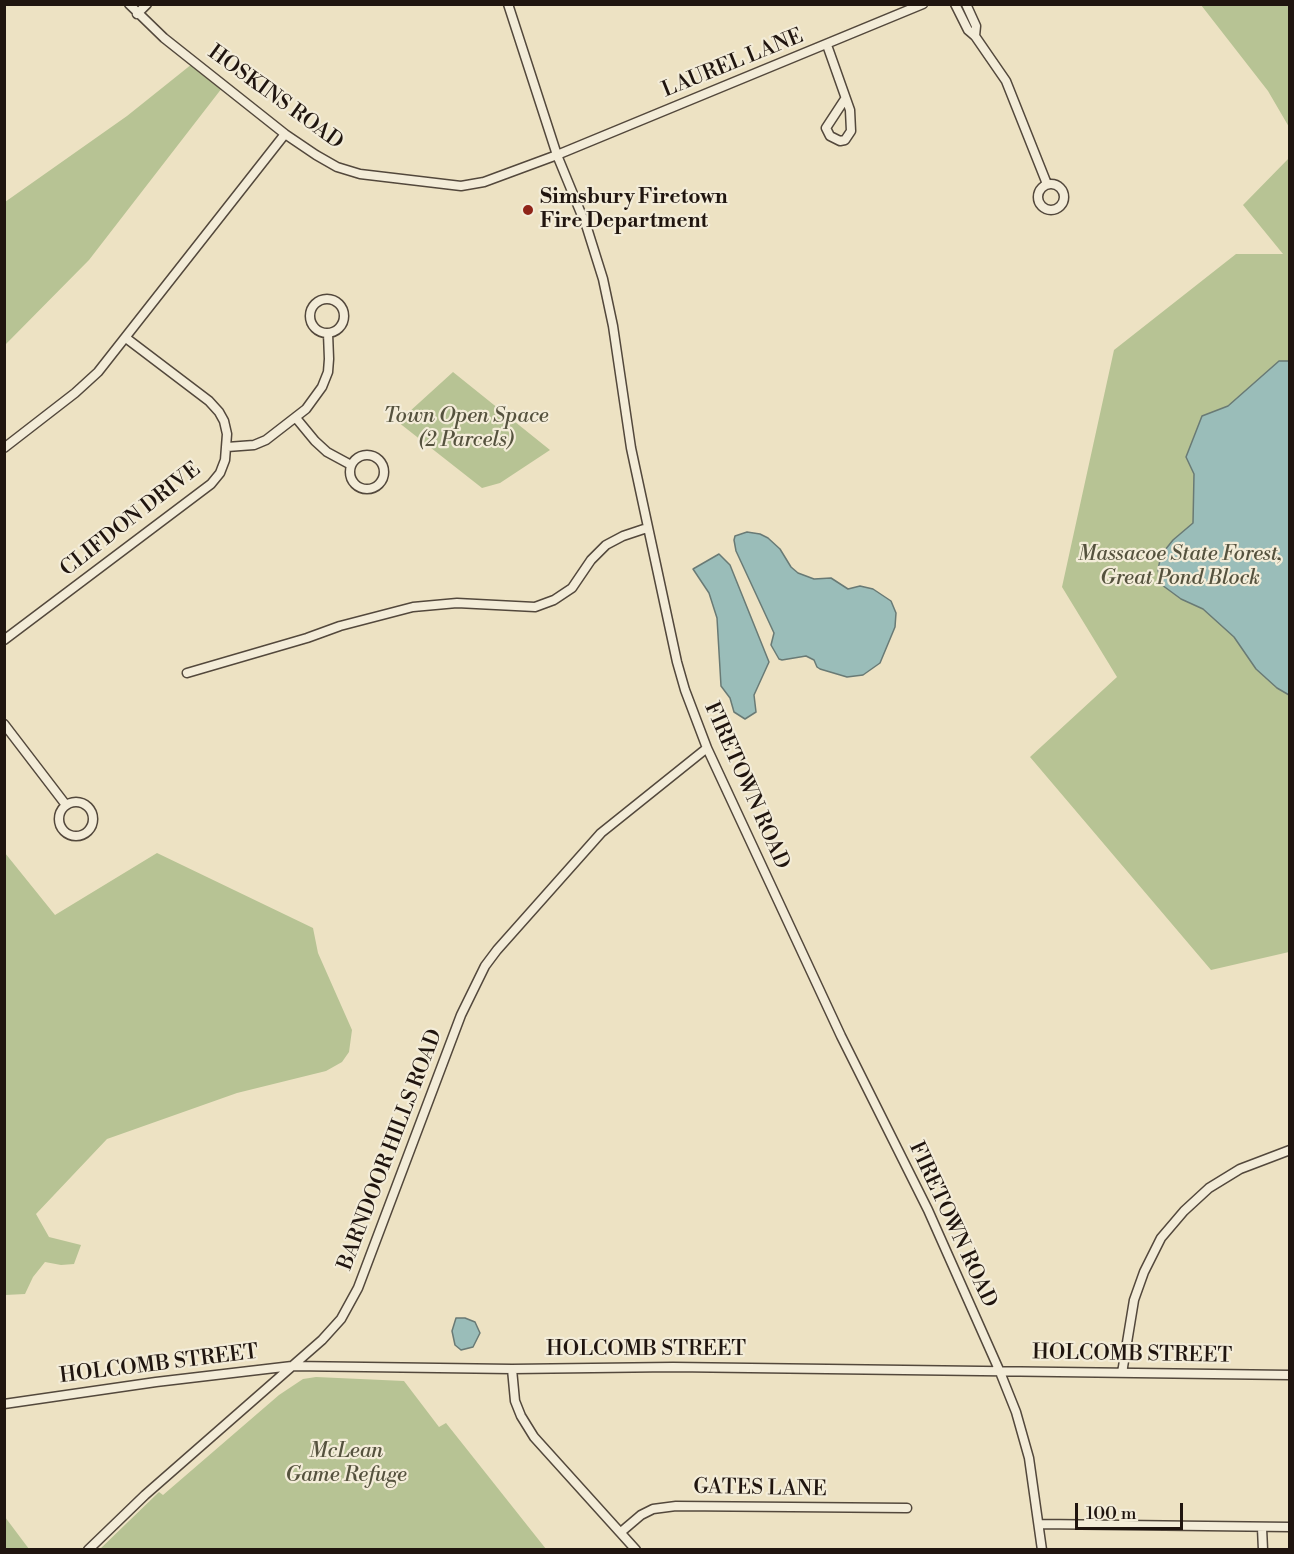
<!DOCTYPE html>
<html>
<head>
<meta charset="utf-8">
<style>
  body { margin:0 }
  #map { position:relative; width:1294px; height:1554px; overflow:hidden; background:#ede2c3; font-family:"Libre Bodoni",serif }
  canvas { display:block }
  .frame { position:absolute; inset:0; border:6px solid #20150f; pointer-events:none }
  .scale { position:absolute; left:1075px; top:1503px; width:108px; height:27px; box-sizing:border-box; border:3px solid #20150f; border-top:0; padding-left:8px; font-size:18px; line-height:21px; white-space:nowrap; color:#20150f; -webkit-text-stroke:4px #f3ecd8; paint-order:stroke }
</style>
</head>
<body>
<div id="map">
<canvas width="1294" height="1554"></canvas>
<div class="frame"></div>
<div class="scale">100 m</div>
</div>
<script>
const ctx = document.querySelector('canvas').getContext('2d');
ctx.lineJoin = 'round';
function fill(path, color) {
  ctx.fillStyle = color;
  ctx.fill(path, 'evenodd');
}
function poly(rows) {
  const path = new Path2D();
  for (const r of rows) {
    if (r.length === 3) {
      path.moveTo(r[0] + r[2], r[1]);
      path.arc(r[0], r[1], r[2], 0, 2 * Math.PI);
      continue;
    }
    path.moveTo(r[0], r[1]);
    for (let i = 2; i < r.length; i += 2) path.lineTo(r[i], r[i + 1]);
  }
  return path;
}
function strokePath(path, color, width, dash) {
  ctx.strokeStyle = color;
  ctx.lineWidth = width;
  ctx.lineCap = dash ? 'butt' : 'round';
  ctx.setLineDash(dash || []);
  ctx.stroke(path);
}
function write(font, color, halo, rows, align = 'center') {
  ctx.font = font + ' "Libre Bodoni",serif';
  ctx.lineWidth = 4.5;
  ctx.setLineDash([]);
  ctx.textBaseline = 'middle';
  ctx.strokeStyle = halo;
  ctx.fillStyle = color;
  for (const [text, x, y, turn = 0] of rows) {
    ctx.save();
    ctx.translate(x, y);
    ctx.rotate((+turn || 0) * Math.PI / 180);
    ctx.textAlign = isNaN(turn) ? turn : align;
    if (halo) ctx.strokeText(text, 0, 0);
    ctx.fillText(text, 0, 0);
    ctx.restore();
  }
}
fill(poly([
  [1201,5,1289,5,1289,127,1268,91],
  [192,64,222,88,89,260,5,345,5,202,127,116],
  [1289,158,1289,952,1211,970,1030,757,1117,677,1062,587,1114,350,1236,254,1283,254,1243,205],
  [453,372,550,450,500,483,482,488,398,422],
  [5,853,55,915,157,853,313,928,318,953,352,1030,349,1052,342,1062,326,1071,237,1093,107,1139,36,1214,49,1237,81,1245,74,1264,61,1265,45,1262,33,1277,25,1294,5,1295],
  [316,1377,404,1381,439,1427,446,1423,546,1549,100,1549,159,1492,163,1495,279,1395,303,1379],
  [5,1517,29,1549,5,1549]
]), '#b7c394');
const water = poly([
  [1279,361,1290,361,1289,695,1277,688,1256,669,1234,637,1203,609,1181,599,1162,585,1158,570,1161,555,1173,540,1193,523,1194,474,1186,457,1202,416,1228,406,1279,361],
  [747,532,760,534,768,538,780,549,791,567,798,573,814,579,831,578,848,589,860,586,873,589,891,601,896,613,895,627,880,663,863,675,847,677,820,669,817,667,814,660,806,656,782,660,779,659,771,645,774,633,736,551,734,540,735,536,747,532],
  [719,554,730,565,769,662,754,695,756,712,745,719,734,712,730,698,721,686,717,618,709,593,693,569,719,554],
  [456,1318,465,1318,475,1322,480,1333,473,1347,461,1350,455,1345,452,1331,456,1318]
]);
fill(water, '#9abdb9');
strokePath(water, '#697a75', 1.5);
const minor = poly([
  [129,4,164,38,285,134,316,155,337,167,360,174,461,186,484,182,557,155,923,4],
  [508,4,557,155,587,228,603,279,613,326,631,448,677,662,685,690,707,748,841,1036,928,1210,1000,1372,1016,1412,1029,1458,1042,1550],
  [955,4,968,30,975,36,1006,81,1047,184],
  [966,4,976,26,975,36],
  [137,14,147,4],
  [827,45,850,110,851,131,845,140,840,141,830,136,826,128,845,99],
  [1051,197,13],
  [327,316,17],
  [296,418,315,441,327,452,351,465],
  [227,447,254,445,266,440,306,409,322,387,328,372,329,359,328,333],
  [4,448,75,393,98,372,285,134],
  [367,472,17],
  [4,640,211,484,220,473,225,460,227,434,224,421,219,412,209,401,126,338],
  [187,673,307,638,340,626,413,607,457,603,535,607,554,600,572,588,591,560,606,545,623,536,647,528],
  [4,724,66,805],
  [76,819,17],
  [512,1369,515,1401,521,1416,534,1437,636,1550],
  [1122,1373,1134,1300,1144,1272,1161,1238,1184,1211,1209,1188,1240,1169,1290,1150],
  [4,1404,156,1382,292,1366,512,1369,673,1367,1290,1375],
  [1039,1524,1290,1527],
  [1262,1528,1263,1550],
  [621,1532,641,1515,653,1509,676,1506,907,1508],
  [88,1550,145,1495,322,1340,341,1319,358,1288,461,1015,485,966,497,950,601,833,707,748]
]);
strokePath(minor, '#53483c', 11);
strokePath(minor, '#f3ecd8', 8);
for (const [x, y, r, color] of [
  [528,210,6,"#8f2418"]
]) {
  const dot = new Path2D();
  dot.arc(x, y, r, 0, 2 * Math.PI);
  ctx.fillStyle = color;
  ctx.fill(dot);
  strokePath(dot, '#f3ecd8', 2);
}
write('21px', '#20150f', '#f3ecd8', [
  ["LAUREL LANE",733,64,-22],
  ["HOSKINS ROAD",275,98,36],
  ["CLIFDON DRIVE",131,520,-38],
  ["FIRETOWN ROAD",746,786,66],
  ["BARNDOOR HILLS ROAD",391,1150,-69],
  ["FIRETOWN ROAD",952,1225,65],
  ["HOLCOMB STREET",646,1350],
  ["HOLCOMB STREET",1132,1355,1],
  ["HOLCOMB STREET",159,1365,-7],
  ["GATES LANE",760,1489,1]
]);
write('bold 21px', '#20150f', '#f3ecd8', [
  ["Simsbury Firetown",540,198],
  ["Fire Department",540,222]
], 'left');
write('italic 21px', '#55523e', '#f3ecd8', [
  ["Town Open Space",466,417],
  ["(2 Parcels)",466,441],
  ["Massacoe State Forest,",1180,555],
  ["Great Pond Block",1180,579],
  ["McLean",346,1452],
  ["Game Refuge",346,1476]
]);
</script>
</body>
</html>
